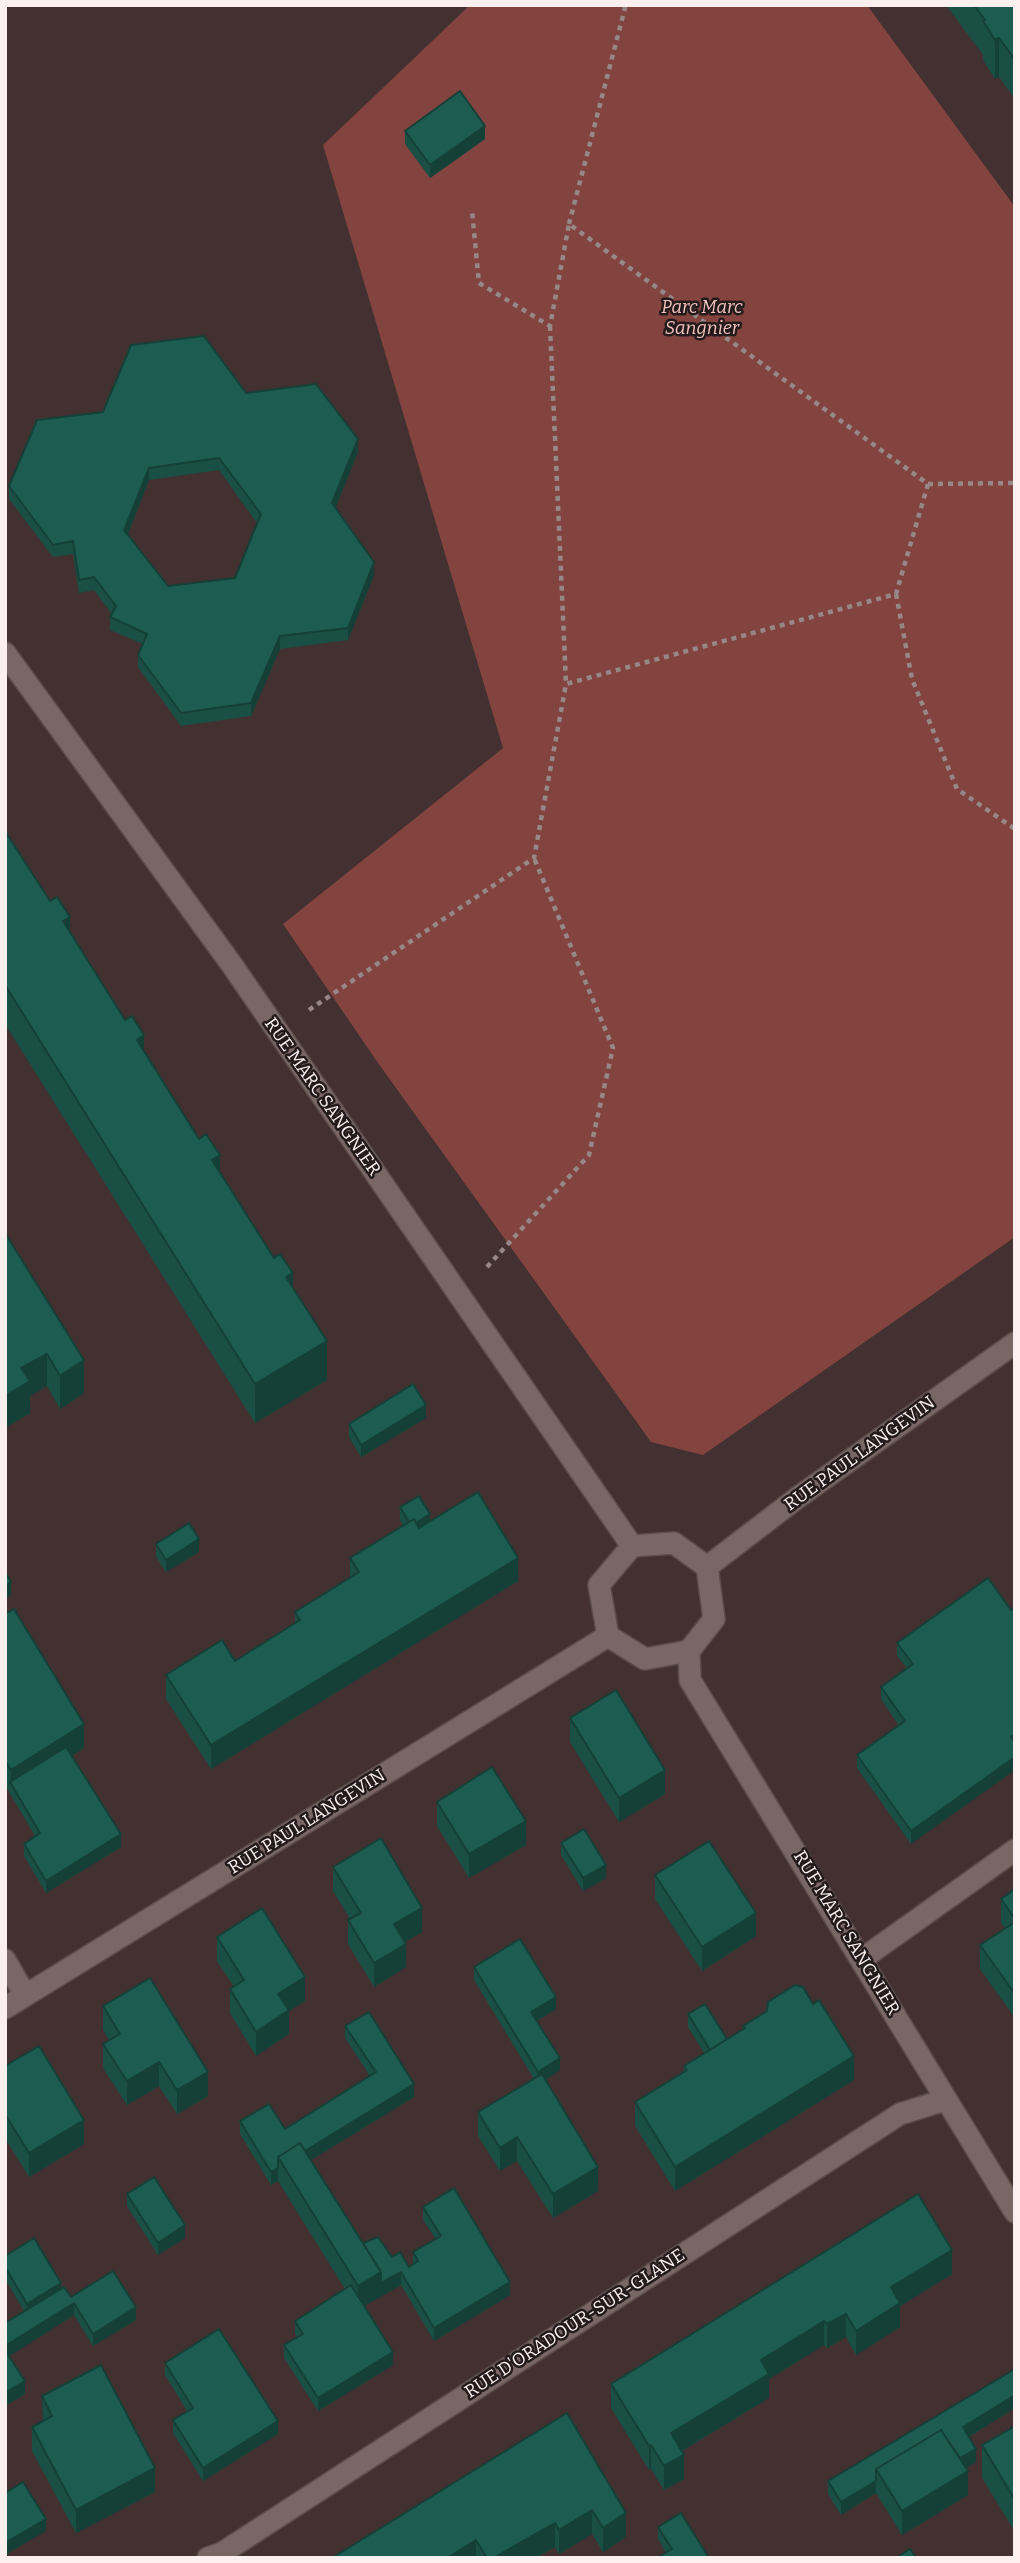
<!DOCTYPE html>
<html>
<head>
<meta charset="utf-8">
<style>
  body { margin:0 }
  #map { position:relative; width:1020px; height:2563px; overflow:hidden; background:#423130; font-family:Bitter,serif }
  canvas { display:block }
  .frame { position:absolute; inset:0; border:7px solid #fbf0ef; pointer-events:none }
</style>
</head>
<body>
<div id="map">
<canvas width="1020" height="2563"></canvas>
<div class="frame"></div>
</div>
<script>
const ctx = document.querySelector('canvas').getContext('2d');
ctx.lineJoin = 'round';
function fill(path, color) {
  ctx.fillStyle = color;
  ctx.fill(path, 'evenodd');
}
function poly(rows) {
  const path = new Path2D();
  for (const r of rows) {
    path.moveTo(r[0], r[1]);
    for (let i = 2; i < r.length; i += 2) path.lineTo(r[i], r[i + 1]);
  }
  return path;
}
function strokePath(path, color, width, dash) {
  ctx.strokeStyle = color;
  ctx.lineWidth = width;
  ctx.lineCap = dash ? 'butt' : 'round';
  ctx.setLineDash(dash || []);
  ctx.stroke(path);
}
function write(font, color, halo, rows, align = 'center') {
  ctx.font = font + ' Bitter,serif';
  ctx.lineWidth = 5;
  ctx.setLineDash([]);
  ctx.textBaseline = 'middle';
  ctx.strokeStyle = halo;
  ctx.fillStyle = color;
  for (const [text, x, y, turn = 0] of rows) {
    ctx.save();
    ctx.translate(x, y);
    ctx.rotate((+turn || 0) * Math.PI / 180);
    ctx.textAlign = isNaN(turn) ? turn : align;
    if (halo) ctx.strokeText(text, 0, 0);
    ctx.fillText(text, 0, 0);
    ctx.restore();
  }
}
fill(poly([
  [470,5,867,5,1015,207,1015,1237,703,1455,651,1442,378,1063,283,924,503,748,323,145]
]), '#83433f');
const minor = poly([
  [5,653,232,965,632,1546],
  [674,1543,707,1567,714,1619,689,1651,645,1659,608,1636,599,1585,632,1546,674,1543],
  [707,1567,797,1498,1015,1343],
  [689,1651,690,1680,1015,2212],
  [862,1959,1015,1850],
  [5,1960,25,1995],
  [5,2008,608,1636],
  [208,2558,222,2553,900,2114,945,2100]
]);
strokePath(minor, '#5b4d4c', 24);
strokePath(poly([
  [569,224,625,8,623,5],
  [550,326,566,684],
  [928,484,1015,483],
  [896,594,912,679,957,789,1015,829],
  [309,1010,534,858,566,684,896,594,928,484,569,224,550,326,479,283,472,211],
  [487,1267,589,1155,613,1048,534,858]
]), '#968887', 4.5, [5, 5]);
strokePath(minor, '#796765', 21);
fill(poly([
  [946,5,1015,5,1015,99,999,77,995,79,983,60,983,55],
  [405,131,485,139,430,178,405,144],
  [246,393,358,452,335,508,374,575,348,640,280,649,251,716,181,726,138,667,138,655,143,644,110,630,110,617,112,614,94,590,79,593,73,554,53,557,9,499,9,486],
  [219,470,257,523,235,578,168,586,128,534,149,480],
  [5,831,293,1287,327,1380,255,1423,5,1024],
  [5,1233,84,1393,60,1409,47,1386,30,1396,30,1413,5,1428],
  [426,1418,361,1457,349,1437,349,1424],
  [400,1507,430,1522,518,1581,211,1769,166,1699,166,1675,235,1661,295,1623,295,1612,350,1578,350,1558,403,1525,400,1520],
  [156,1544,199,1552,166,1572,156,1557],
  [988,1578,911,1844,857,1768,857,1755,899,1726,881,1699,881,1687,907,1668,897,1656,897,1643],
  [5,1614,84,1748,72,1756,121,1847,46,1893,24,1856,24,1844,35,1836,5,1785],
  [570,1718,665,1794,619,1822,570,1742],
  [437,1802,526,1845,469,1878,437,1826],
  [561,1843,606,1878,583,1891,561,1855],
  [333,1867,422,1932,405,1942,406,1967,374,1987,348,1944,348,1920,350,1919,333,1891],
  [655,1875,756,1936,702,1971,655,1899],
  [1015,1889,1015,2018,980,1969,980,1945,1005,1928,1001,1923,1001,1899],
  [217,1937,305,2001,289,2011,289,2034,256,2056,230,2013,230,1989,234,1987,217,1961],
  [474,1967,556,2009,537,2021,560,2070,545,2080,598,2191,553,2218,517,2161,500,2171,478,2136,478,2112,534,2079,474,1980],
  [103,2006,208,2096,177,2114,159,2086,127,2105,103,2068,103,2044,109,2040,103,2030],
  [688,2014,727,2039,743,2029,743,2026,854,2080,675,2191,635,2126,635,2102,684,2072,684,2066,704,2053,688,2027],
  [345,2026,414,2097,311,2160,363,2243,392,2257,409,2267,413,2264,413,2252,436,2239,423,2220,423,2207,510,2295,434,2341,401,2285,381,2296,364,2306,393,2365,318,2411,284,2358,284,2345,297,2337,295,2334,295,2321,345,2289,278,2181,271,2185,240,2134,240,2121,285,2129,370,2076,345,2038],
  [5,2066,84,2144,29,2177,5,2138],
  [127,2194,185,2238,158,2255,127,2206],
  [5,2256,61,2288,71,2297,136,2320,93,2346,74,2315,9,2356,25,2394,5,2406,5,2323,24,2311,5,2279],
  [952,2274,900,2306,900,2327,856,2355,846,2337,827,2348,824,2345,769,2379,769,2398,682,2451,684,2479,664,2490,651,2469,649,2470,611,2408,611,2384],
  [165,2363,278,2434,203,2481,173,2433,173,2420,187,2411,165,2375],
  [1015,2369,1015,2408,969,2437,976,2462,966,2468,968,2495,902,2535,876,2493,841,2515,828,2494,828,2481],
  [42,2396,155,2492,76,2533,32,2451,32,2427,43,2421],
  [567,2413,626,2537,603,2552,592,2534,559,2554,555,2547,535,2558,332,2558],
  [1015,2426,1015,2532,982,2478,982,2445],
  [658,2527,709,2558,666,2553,658,2539]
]), '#194f45');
fill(poly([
  [999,38,999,77,995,79,995,40],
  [485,126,485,139,430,178,430,165],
  [7,289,7,328,5,329,5,290],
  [358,439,358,452,332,516,332,503],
  [149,468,149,480,124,543,124,530],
  [374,562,374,575,348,640,348,628],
  [280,636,280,649,251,716,251,703],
  [70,917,70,956,63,921],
  [144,1035,144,1074,137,1040],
  [220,1155,220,1194,212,1160],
  [293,1273,293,1312,286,1277],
  [327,1341,327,1380,255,1423,255,1384],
  [47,1354,47,1386,30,1396,30,1413,5,1428,5,1396,21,1368],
  [84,1360,84,1393,60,1409,60,1376],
  [426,1405,426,1418,361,1457,361,1445],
  [430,1514,430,1527,411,1539,411,1526],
  [199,1539,199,1552,166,1572,166,1560],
  [518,1558,518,1581,211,1769,211,1745],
  [11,1582,11,1595,5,1599,5,1586],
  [84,1724,84,1748,15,1791,11,1783,11,1770],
  [1015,1757,1015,1770,911,1844,911,1831],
  [665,1770,665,1794,619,1822,619,1798],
  [526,1821,526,1845,469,1878,469,1854],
  [121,1834,121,1847,46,1893,46,1881],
  [606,1865,606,1878,583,1891,583,1878],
  [422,1908,422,1932,394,1948,394,1924],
  [756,1913,756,1936,702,1971,702,1947],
  [406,1944,406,1967,374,1987,374,1963],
  [305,1977,305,2001,289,2011,289,2034,256,2056,256,2032,278,1994],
  [556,1997,556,2009,531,2024,531,2012],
  [854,2056,854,2080,675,2191,675,2167],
  [560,2058,560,2070,538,2085,538,2072],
  [159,2062,159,2086,127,2105,127,2081],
  [208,2072,208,2096,177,2114,177,2090],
  [414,2084,414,2097,288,2174,283,2165],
  [84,2120,84,2144,29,2177,29,2153],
  [517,2137,517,2161,500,2171,500,2148],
  [598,2167,598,2191,553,2218,553,2194],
  [278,2168,278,2181,271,2185,271,2172],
  [185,2225,185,2238,158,2255,158,2243],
  [952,2250,952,2274,900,2306,900,2327,856,2355,856,2331,891,2287],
  [381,2272,401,2272,401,2285,358,2310,358,2286],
  [510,2282,510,2295,434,2341,434,2328],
  [61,2283,61,2296,27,2316,27,2304],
  [74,2303,74,2315,5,2359,5,2346],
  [136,2307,136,2320,93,2346,93,2334],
  [846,2314,846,2337,827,2348,827,2324],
  [824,2321,824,2345,769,2379,769,2398,671,2457,671,2433,761,2360],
  [393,2352,393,2365,318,2411,318,2398],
  [25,2381,25,2394,5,2406,5,2393],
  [1015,2395,1015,2408,963,2440,963,2427],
  [278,2421,278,2434,203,2481,203,2468],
  [651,2445,651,2469,649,2470,649,2446],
  [976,2449,976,2462,955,2474,955,2461],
  [684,2455,684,2479,664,2490,664,2466],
  [155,2468,155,2492,76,2533,76,2510],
  [968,2471,968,2495,902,2535,902,2511],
  [876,2481,876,2493,841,2515,841,2502],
  [592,2510,592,2534,559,2554,559,2530],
  [626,2513,626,2537,603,2552,603,2528],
  [46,2519,46,2531,5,2555,5,2543],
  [555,2523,555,2547,535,2558,493,2558],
  [476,2540,476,2558,447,2558]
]), '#144038');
const building = poly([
  [974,5,1015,5,1015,60,999,38,995,40,983,21,985,20,974,5],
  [460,91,485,126,430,165,405,131,460,91],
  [204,336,246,393,316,384,358,439,332,503,374,562,348,628,280,636,251,703,181,713,138,655,147,634,110,617,116,606,94,577,79,580,73,541,53,545,9,486,37,420,103,412,131,345,204,336],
  [219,458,261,514,235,578,168,586,124,530,149,468,219,458],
  [5,831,50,901,57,897,70,917,63,921,125,1020,132,1016,144,1035,137,1040,199,1139,206,1134,220,1155,212,1160,274,1258,280,1254,293,1273,286,1277,327,1341,255,1384,5,985,5,831],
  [5,1233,84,1360,60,1376,47,1354,21,1368,30,1381,5,1396,5,1233],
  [413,1384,426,1405,361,1445,349,1424,413,1384],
  [478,1492,518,1558,211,1745,166,1675,222,1640,235,1661,300,1620,295,1612,359,1572,350,1558,414,1519,419,1528,478,1492],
  [419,1496,430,1514,416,1523,414,1519,409,1522,400,1507,419,1496],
  [189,1523,199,1539,166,1560,156,1544,189,1523],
  [5,1572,11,1582,5,1586,5,1572],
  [988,1578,1011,1610,1015,1608,1015,1735,1011,1737,1015,1743,1015,1757,911,1831,857,1755,905,1721,881,1687,913,1664,897,1643,988,1578],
  [14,1609,84,1724,11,1770,5,1761,5,1614,14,1609],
  [616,1690,665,1770,619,1798,570,1718,616,1690],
  [66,1747,121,1834,46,1881,24,1844,40,1833,10,1782,66,1747],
  [492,1767,526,1821,469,1854,437,1802,492,1767],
  [584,1829,606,1865,583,1878,561,1843,584,1829],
  [381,1838,422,1908,394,1924,406,1944,374,1963,348,1920,361,1913,333,1867,381,1838],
  [709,1841,756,1913,702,1947,655,1875,709,1841],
  [1015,1889,1015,1919,1001,1899,1015,1889],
  [262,1908,305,1977,278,1994,289,2010,256,2032,230,1989,244,1980,217,1937,262,1908],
  [1015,1922,1015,1994,980,1945,1015,1922],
  [520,1939,556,1997,531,2012,560,2058,538,2072,474,1967,520,1939],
  [150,1978,208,2072,177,2090,159,2062,127,2081,103,2044,120,2034,103,2006,150,1978],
  [795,1985,803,1987,813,2004,819,2000,854,2056,675,2167,635,2102,687,2070,684,2066,745,2028,743,2026,767,2011,768,2002,795,1985],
  [705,2004,727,2039,710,2050,688,2014,705,2004],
  [369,2012,414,2084,305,2151,300,2143,278,2157,278,2168,271,2172,240,2121,269,2104,285,2129,376,2072,345,2026,369,2012],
  [39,2046,84,2120,29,2153,5,2114,5,2066,39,2046],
  [542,2074,598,2167,553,2194,517,2137,500,2148,478,2112,542,2074],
  [300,2143,381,2272,358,2286,278,2157,300,2143],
  [154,2177,185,2225,158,2243,127,2194,154,2177],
  [454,2188,510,2282,434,2328,401,2272,381,2283,381,2272,363,2243,378,2237,392,2257,400,2252,409,2267,418,2261,413,2252,441,2236,423,2207,454,2188],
  [918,2194,952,2250,891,2287,900,2303,856,2331,846,2314,827,2324,824,2321,761,2360,769,2374,671,2433,684,2455,664,2466,651,2445,649,2446,611,2384,918,2194],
  [34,2238,61,2283,27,2304,5,2267,5,2256,34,2238],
  [113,2271,136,2307,93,2334,74,2303,5,2346,5,2323,64,2287,71,2297,113,2271],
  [351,2285,393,2352,318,2398,284,2345,303,2334,295,2321,351,2285],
  [219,2329,278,2421,203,2468,173,2420,193,2408,165,2363,219,2329],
  [5,2350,25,2381,5,2393,5,2350],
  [101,2365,155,2468,76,2510,32,2427,52,2416,42,2396,101,2365],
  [1015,2369,1015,2395,963,2427,976,2449,960,2458,941,2430,876,2469,876,2481,841,2502,828,2481,1015,2369],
  [567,2413,626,2513,603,2528,592,2510,559,2530,555,2523,493,2558,487,2558,476,2540,447,2558,332,2558,567,2413],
  [1015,2426,1015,2500,982,2445,1015,2426],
  [941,2430,968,2471,902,2511,876,2469,941,2430],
  [23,2482,46,2519,5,2543,5,2493,23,2482],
  [681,2513,709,2558,657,2558,672,2549,658,2527,681,2513],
  [910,2549,916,2558,896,2558,910,2549]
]);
fill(building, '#1d5c50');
strokePath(building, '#144038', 2);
write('italic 18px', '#f5c4bf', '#231b1b', [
  ["Parc Marc",702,308],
  ["Sangnier",702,329]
]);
write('18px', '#fbf0ef', '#231b1b', [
  ["RUE MARC SANGNIER",322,1097,55],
  ["RUE PAUL LANGEVIN",860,1454,-36],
  ["RUE PAUL LANGEVIN",307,1822,-32],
  ["RUE MARC SANGNIER",846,1933,59],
  ["RUE D'ORADOUR-SUR-GLANE",575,2324,-33]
]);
</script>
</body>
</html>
